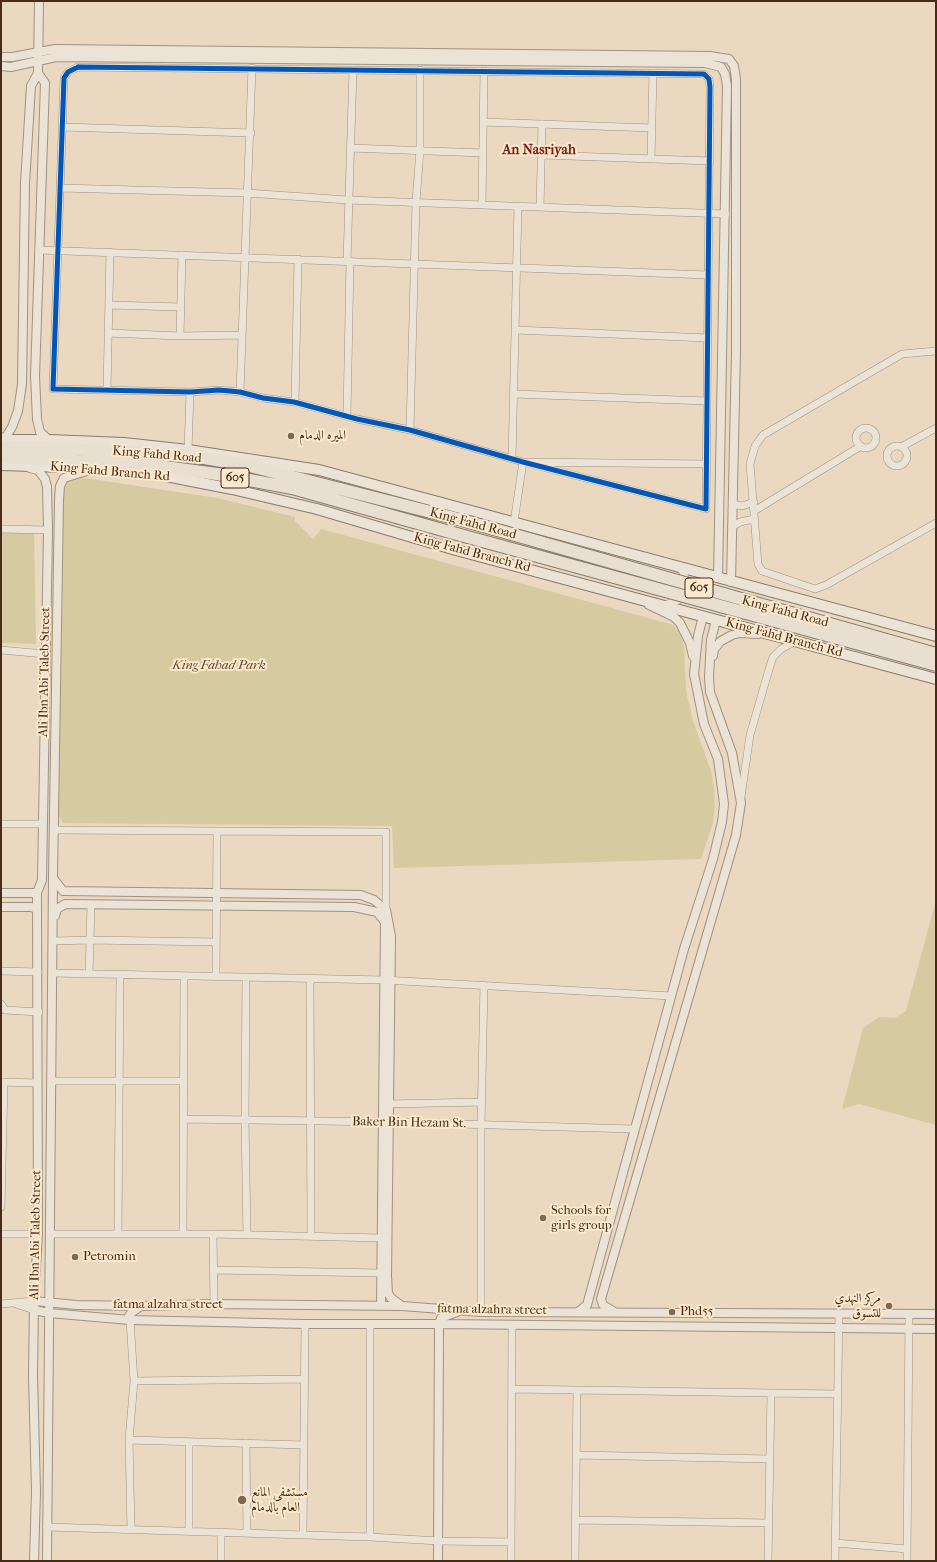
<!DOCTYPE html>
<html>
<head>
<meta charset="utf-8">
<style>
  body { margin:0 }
  #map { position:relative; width:937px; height:1562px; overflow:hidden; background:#ead8c0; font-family:"IM FELL French Canon",serif }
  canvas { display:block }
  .frame { position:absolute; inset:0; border:2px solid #482a18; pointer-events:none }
</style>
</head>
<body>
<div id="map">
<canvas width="937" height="1562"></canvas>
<div class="frame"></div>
</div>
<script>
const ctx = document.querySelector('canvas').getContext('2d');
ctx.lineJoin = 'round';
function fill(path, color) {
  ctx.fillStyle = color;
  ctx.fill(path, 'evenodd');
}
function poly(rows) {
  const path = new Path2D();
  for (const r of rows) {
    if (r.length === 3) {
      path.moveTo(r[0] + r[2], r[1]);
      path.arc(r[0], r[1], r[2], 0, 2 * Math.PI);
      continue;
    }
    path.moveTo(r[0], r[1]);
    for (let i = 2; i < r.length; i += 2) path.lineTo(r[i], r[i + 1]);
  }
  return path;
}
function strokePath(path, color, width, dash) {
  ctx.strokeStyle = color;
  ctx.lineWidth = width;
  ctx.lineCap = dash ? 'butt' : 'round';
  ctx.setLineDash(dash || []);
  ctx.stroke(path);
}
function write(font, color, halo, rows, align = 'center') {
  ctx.font = font + ' "IM FELL French Canon",Amiri,serif';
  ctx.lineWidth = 4;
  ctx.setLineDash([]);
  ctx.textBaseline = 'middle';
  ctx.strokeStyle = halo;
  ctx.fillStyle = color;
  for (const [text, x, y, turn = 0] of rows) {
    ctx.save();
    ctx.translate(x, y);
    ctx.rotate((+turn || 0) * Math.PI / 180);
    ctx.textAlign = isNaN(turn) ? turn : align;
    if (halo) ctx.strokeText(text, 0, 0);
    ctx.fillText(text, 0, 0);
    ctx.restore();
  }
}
fill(poly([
  [78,477,217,498,295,517,295,521,313,539,321,529,674,625,681,636,684,647,686,691,693,721,711,771,714,787,715,807,713,823,701,859,394,868,392,826,63,823,58,815,62,486,64,482],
  [1,533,34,533,36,644,1,643],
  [936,900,936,1125,859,1104,842,1109,863,1028,879,1017,895,1018,906,1011]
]), '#d6caa1');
const minor = poly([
  [78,67,704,74,709,79,710,87,706,509,523,462,410,430,357,419,294,402,263,398,240,392,219,390,190,392,53,389,64,78,68,72,78,67],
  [484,122,652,128],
  [62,127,251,133],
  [350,148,483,153],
  [542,155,710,161],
  [651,159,653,73],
  [60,188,247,193,348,200,726,214],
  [482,205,484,71],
  [540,207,542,124],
  [39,250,708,275],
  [347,261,353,70],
  [109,305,181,307],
  [515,330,708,338],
  [108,333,180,336,242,335],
  [180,336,182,255],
  [936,351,902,354,763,435,755,446,750,464,758,564,762,571,815,589,826,585,936,523],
  [107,390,110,252],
  [240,392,252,68],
  [514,394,707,401],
  [295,402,298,259],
  [347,416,350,261],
  [866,438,10],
  [410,430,416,202,420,150,420,70],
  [897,456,10],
  [901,447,936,428],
  [188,450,190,392],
  [512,459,518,206],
  [733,504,742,506,754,502],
  [754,511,861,446],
  [514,522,523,462,706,464],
  [732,527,740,522,754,519],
  [1,529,48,530],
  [664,605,679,600,684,590,685,577,681,568],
  [1,650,45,654],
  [741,797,750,735,770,666,773,657,781,649,796,641],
  [1,824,42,824],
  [54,830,386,832,386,910],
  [54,941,89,940,216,942],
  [1,971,38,972],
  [53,973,384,980,671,996],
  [89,974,91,905],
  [216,976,217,831],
  [246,977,245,1120,247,1235],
  [310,978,311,1236],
  [1,1004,5,1010,39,1012],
  [53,1081,183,1081],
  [1,1082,37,1083],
  [389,1104,482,1102],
  [183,1119,389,1122,634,1129],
  [1,1207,4,1082],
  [1,1234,38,1234],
  [50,1234,213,1234,381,1238],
  [118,1234,120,974],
  [183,1234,184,976],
  [213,1234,214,1304],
  [214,1270,381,1273],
  [1,1304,34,1301],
  [16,1304,34,1310],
  [481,1312,481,1125,484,985],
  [130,1320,134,1381,129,1440,131,1529],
  [134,1381,304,1379],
  [512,1389,838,1394],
  [129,1440,304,1445],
  [189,1442,189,1531],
  [246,1443,247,1533],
  [576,1455,770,1459],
  [575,1520,769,1523],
  [47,1527,370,1537,439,1541,511,1542],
  [303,1534,305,1324],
  [370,1537,370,1324],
  [835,1543,907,1549],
  [221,1561,221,1532],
  [511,1561,512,1326],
  [575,1561,577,1390],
  [768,1561,771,1393],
  [835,1561,839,1313],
  [907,1561,909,1314]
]);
const tertiary = poly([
  [1,57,12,57,55,49,710,56,729,59,734,66,736,79,736,351,731,582],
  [1,66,11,67,56,57,705,63,721,67,725,74,727,86,718,578],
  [38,73,45,83,35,376,37,419,40,432,49,440],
  [1,438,6,437,12,427,18,411,22,384,25,183,31,86,38,73,39,1],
  [30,468,38,470,45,479,47,487,48,530,42,880,37,893,38,1234,34,1301,33,1376,36,1491,34,1561],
  [649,605,674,617,680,623,690,643,693,656],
  [713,656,714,649,721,641,732,635,739,633,758,634],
  [53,878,63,891,361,895,374,900,386,910,391,936,387,1276,388,1293,391,1298,402,1306],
  [1,893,37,893],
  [1,907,31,907,37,909],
  [55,916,57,909,65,904,354,907,377,912,385,922,381,1306],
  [34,1301,77,1305,141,1306,214,1304,402,1306,481,1312,936,1314],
  [34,1310,49,1313,130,1320,305,1324,439,1324,936,1329],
  [613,1311,603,1305,601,1299,736,835,741,803,732,753,710,692,709,677,711,640,716,620],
  [578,1312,587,1305,684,949,713,859,722,822,724,804,718,759,704,724,694,674,698,636,703,616],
  [130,1320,129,1316,131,1313,141,1306],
  [47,1561,53,877,59,500,60,486,64,478,90,470],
  [438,1561,439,1324,441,1318,457,1312]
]);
const secondary = poly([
  [1,440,49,440,124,443,188,450,319,470,936,636],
  [1,465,96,468,151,473,232,489,317,509,456,550,936,679]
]);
const motorway = poly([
  [1,447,78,449,192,456,246,465,462,520],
  [1,457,150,465,217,474,292,488,464,536]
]);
strokePath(minor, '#a09282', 8);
strokePath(tertiary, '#a09282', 10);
strokePath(secondary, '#887a6c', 12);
strokePath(motorway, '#887a6c', 14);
strokePath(minor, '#ece3d7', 7);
strokePath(tertiary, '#ece3d7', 8);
strokePath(secondary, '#ece3d7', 10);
strokePath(motorway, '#e9dfd0', 12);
const motorwayBridge = poly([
  [462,520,936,654],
  [464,536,936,665]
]);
strokePath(motorwayBridge, '#887a6c', 14, []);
strokePath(motorwayBridge, '#e9dfd0', 12);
strokePath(poly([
  [78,67,704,74,709,79,710,87,706,509,523,462,410,430,357,419,294,402,263,398,240,392,219,390,190,392,53,389,64,78,68,72,78,67]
]), '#0057b8', 5);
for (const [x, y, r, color] of [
  [291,436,4,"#816753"],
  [543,1218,4,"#816753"],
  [75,1257,4,"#816753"],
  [889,1306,4,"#816753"],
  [672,1312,4,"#816753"],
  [242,1500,5,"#816753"]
]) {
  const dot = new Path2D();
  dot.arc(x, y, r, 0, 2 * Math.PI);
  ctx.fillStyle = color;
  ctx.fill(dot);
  strokePath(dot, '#fce8cb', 1.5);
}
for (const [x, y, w] of [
  [235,478,28],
  [699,588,28]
]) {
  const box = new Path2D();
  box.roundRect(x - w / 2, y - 10, w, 20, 3);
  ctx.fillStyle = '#fce8cb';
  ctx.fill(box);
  strokePath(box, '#482a18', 1);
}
write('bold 12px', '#482a18', null, [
  ["605",235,478],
  ["605",699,588]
]);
write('13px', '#482a18', '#fce8cb', [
  ["الميره الدمام",299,436],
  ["Schools for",551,1211],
  ["girls group",551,1226],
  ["Petromin",83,1257],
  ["مركز النهدي",881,1299,"right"],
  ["للتسوق",881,1314,"right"],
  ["Phd55",680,1312],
  ["مستشفى المانع",251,1493],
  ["العام بالدمام",251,1508]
], 'left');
write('13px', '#482a18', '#fce8cb', [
  ["King Fahd Road",157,455,5],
  ["King Fahd Branch Rd",110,472,5],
  ["King Fahd Road",473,524,15],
  ["King Fahd Branch Rd",472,553,15],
  ["King Fahd Road",785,612,15],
  ["King Fahd Branch Rd",784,638,15],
  ["Ali Ibn Abi Taleb Street",45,672,-89],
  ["Baker Bin Hezam St.",409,1123,1],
  ["Ali Ibn Abi Taleb Street",36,1235,-89],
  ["fatma alzahra street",168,1305],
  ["fatma alzahra street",492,1310,1]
]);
write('italic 13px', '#61482e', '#fce8cb', [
  ["King Fahad Park",219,666]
]);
write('bold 14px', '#7a1f14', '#fce8cb', [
  ["An Nasriyah",539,151]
]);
</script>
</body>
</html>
